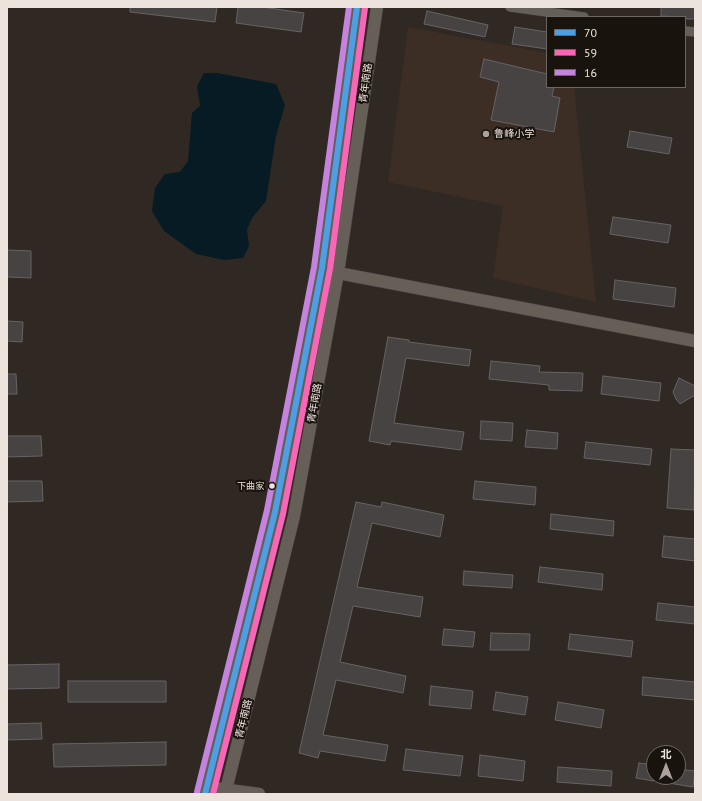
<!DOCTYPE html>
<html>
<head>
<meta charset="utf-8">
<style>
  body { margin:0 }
  #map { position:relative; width:702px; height:801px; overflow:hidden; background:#302923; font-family:"PT Sans","Noto Sans SC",sans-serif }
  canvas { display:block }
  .frame { position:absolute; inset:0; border:8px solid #ece3dc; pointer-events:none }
  .legend { position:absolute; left:546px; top:16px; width:140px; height:72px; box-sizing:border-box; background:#19130e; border:1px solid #6d6660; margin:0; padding:5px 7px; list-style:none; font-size:12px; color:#ece3dc }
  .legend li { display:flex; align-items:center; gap:8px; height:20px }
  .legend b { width:20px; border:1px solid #6d6660 }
  .north { position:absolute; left:646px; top:745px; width:40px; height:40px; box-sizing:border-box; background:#19130e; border:1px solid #6d6660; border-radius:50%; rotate:0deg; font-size:11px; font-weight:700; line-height:16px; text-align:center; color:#ece3dc }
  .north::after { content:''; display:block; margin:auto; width:14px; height:18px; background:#aaa29b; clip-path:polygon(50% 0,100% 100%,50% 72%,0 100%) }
</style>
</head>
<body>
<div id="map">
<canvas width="702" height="801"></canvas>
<div class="frame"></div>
<ul class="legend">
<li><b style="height:5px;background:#4d9ee5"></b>70</li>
<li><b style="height:5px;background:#fa66b7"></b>59</li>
<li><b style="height:5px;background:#c483df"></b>16</li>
</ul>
<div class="north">北</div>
</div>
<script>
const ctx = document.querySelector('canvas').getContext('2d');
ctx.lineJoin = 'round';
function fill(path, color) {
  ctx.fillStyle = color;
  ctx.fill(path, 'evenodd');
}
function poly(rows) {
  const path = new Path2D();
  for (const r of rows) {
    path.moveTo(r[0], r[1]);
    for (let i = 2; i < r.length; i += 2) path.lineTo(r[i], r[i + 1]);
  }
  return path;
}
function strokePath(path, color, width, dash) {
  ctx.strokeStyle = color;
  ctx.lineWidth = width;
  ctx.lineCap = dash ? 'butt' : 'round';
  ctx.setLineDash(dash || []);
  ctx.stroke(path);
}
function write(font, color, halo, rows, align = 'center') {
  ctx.font = font + ' "PT Sans","Noto Sans SC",sans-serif';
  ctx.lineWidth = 4;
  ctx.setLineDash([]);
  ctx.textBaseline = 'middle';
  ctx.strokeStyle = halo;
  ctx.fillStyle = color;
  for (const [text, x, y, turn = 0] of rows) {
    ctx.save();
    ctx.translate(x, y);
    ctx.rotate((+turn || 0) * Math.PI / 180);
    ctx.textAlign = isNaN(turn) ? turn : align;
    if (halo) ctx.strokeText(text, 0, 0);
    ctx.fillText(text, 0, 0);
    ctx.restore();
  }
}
fill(poly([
  [408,27,547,53,547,87,574,87,596,302,493,278,503,206,388,182]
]), '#3d2e25');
fill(poly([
  [204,73,217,73,276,84,285,105,276,136,266,201,252,218,247,230,249,246,243,258,224,260,196,254,164,231,152,211,155,188,165,174,180,172,188,161,192,113,200,106,197,86]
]), '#061b23');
const building = poly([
  [130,7,217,7,215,22,130,12,130,7],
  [238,7,262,7,304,13,301,32,236,23,238,7],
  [661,7,695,7,695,19,687,19,685,17,661,16,661,7],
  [427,11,488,25,485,37,424,24,427,11],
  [515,27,547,32,547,49,512,44,515,27],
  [484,59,547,74,547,87,554,87,552,96,560,98,554,132,491,120,499,82,480,77,484,59],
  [630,131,672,138,669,154,627,147,630,131],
  [613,217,671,225,668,243,610,234,613,217],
  [7,250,31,251,31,278,7,277,7,250],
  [615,280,676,288,674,307,613,299,615,280],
  [7,321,23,322,22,342,7,341,7,321],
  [388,337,409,340,409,342,471,350,469,366,406,358,394,423,464,432,461,450,391,441,390,445,369,441,388,337],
  [491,361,540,366,539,372,583,373,582,391,549,390,549,385,489,379,491,361],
  [7,374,16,374,17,394,7,394,7,374],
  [603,376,661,383,659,401,601,394,603,376],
  [679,378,695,386,695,395,680,404,676,399,673,392,679,378],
  [481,421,513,423,512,441,480,439,481,421],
  [527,430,558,433,557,449,525,447,527,430],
  [7,436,41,436,42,456,7,457,7,436],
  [586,442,652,449,650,465,584,458,586,442],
  [671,449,695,450,694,510,667,508,671,449],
  [7,481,42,481,43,501,7,502,7,481],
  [475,481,536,487,535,505,473,499,475,481],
  [356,502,381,507,382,502,444,515,440,537,372,523,357,587,423,597,420,617,353,606,340,662,406,676,403,693,336,680,323,735,388,745,385,761,320,751,318,758,299,753,356,502],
  [551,514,614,521,613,536,550,529,551,514],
  [664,536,695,539,695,561,662,557,664,536],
  [540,567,603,574,602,590,538,582,540,567],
  [464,571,513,575,512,588,463,585,464,571],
  [658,603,695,607,695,624,656,620,658,603],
  [444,629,475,632,473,647,442,645,444,629],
  [491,633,530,634,529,650,490,650,491,633],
  [570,634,633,641,631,657,568,649,570,634],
  [59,664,59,688,7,689,7,665,59,664],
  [643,677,695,682,695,700,642,695,643,677],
  [68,681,166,681,166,702,68,702,68,681],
  [431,686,473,691,471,709,429,705,431,686],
  [496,692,528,697,525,715,493,710,496,692],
  [558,702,604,710,601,728,555,720,558,702],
  [41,723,42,739,7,740,7,724,41,723],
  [166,742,166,765,54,767,53,744,166,742],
  [406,749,463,756,460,776,403,770,406,749],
  [480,755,525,761,523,781,478,776,480,755],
  [639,763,654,765,654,781,636,778,639,763],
  [558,767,612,771,611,786,557,782,558,767],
  [678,769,695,771,693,787,656,781,657,777,678,777,678,769]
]);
fill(building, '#474343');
strokePath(building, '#676364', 1);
const street = poly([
  [510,7,584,17],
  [685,31,695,32]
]);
const secondary = poly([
  [338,273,695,341],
  [207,787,259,794],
  [205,794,275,512,322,268,357,7],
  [225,794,294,516,338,273,377,7]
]);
strokePath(street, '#4a443e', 10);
strokePath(secondary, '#4a443e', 13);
strokePath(street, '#655f59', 9);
strokePath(secondary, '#655f58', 12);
strokePath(poly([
  [205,794,275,512,322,268,357,7]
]), '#4d9ee5', 6);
strokePath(poly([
  [213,794,283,514,330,269,365,8]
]), '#fa66b7', 6);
strokePath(poly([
  [197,792,267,510,314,267,349,7]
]), '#c483df', 6);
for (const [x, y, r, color] of [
  [486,134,4,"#aaa29b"],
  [272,486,3.5,"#ece3dc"]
]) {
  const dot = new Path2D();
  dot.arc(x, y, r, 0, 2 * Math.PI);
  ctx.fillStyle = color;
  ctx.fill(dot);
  strokePath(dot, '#19130e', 1.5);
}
write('9px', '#ece3dc', '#19130e', [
  ["下曲家",264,486]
], 'right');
write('10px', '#ece3dc', '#19130e', [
  ["青年南路",366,83,-82],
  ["青年南路",315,403,-80],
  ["青年南路",244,719,-76]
]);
write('10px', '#ece3dc', '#19130e', [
  ["鲁峰小学",494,134]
], 'left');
</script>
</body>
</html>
